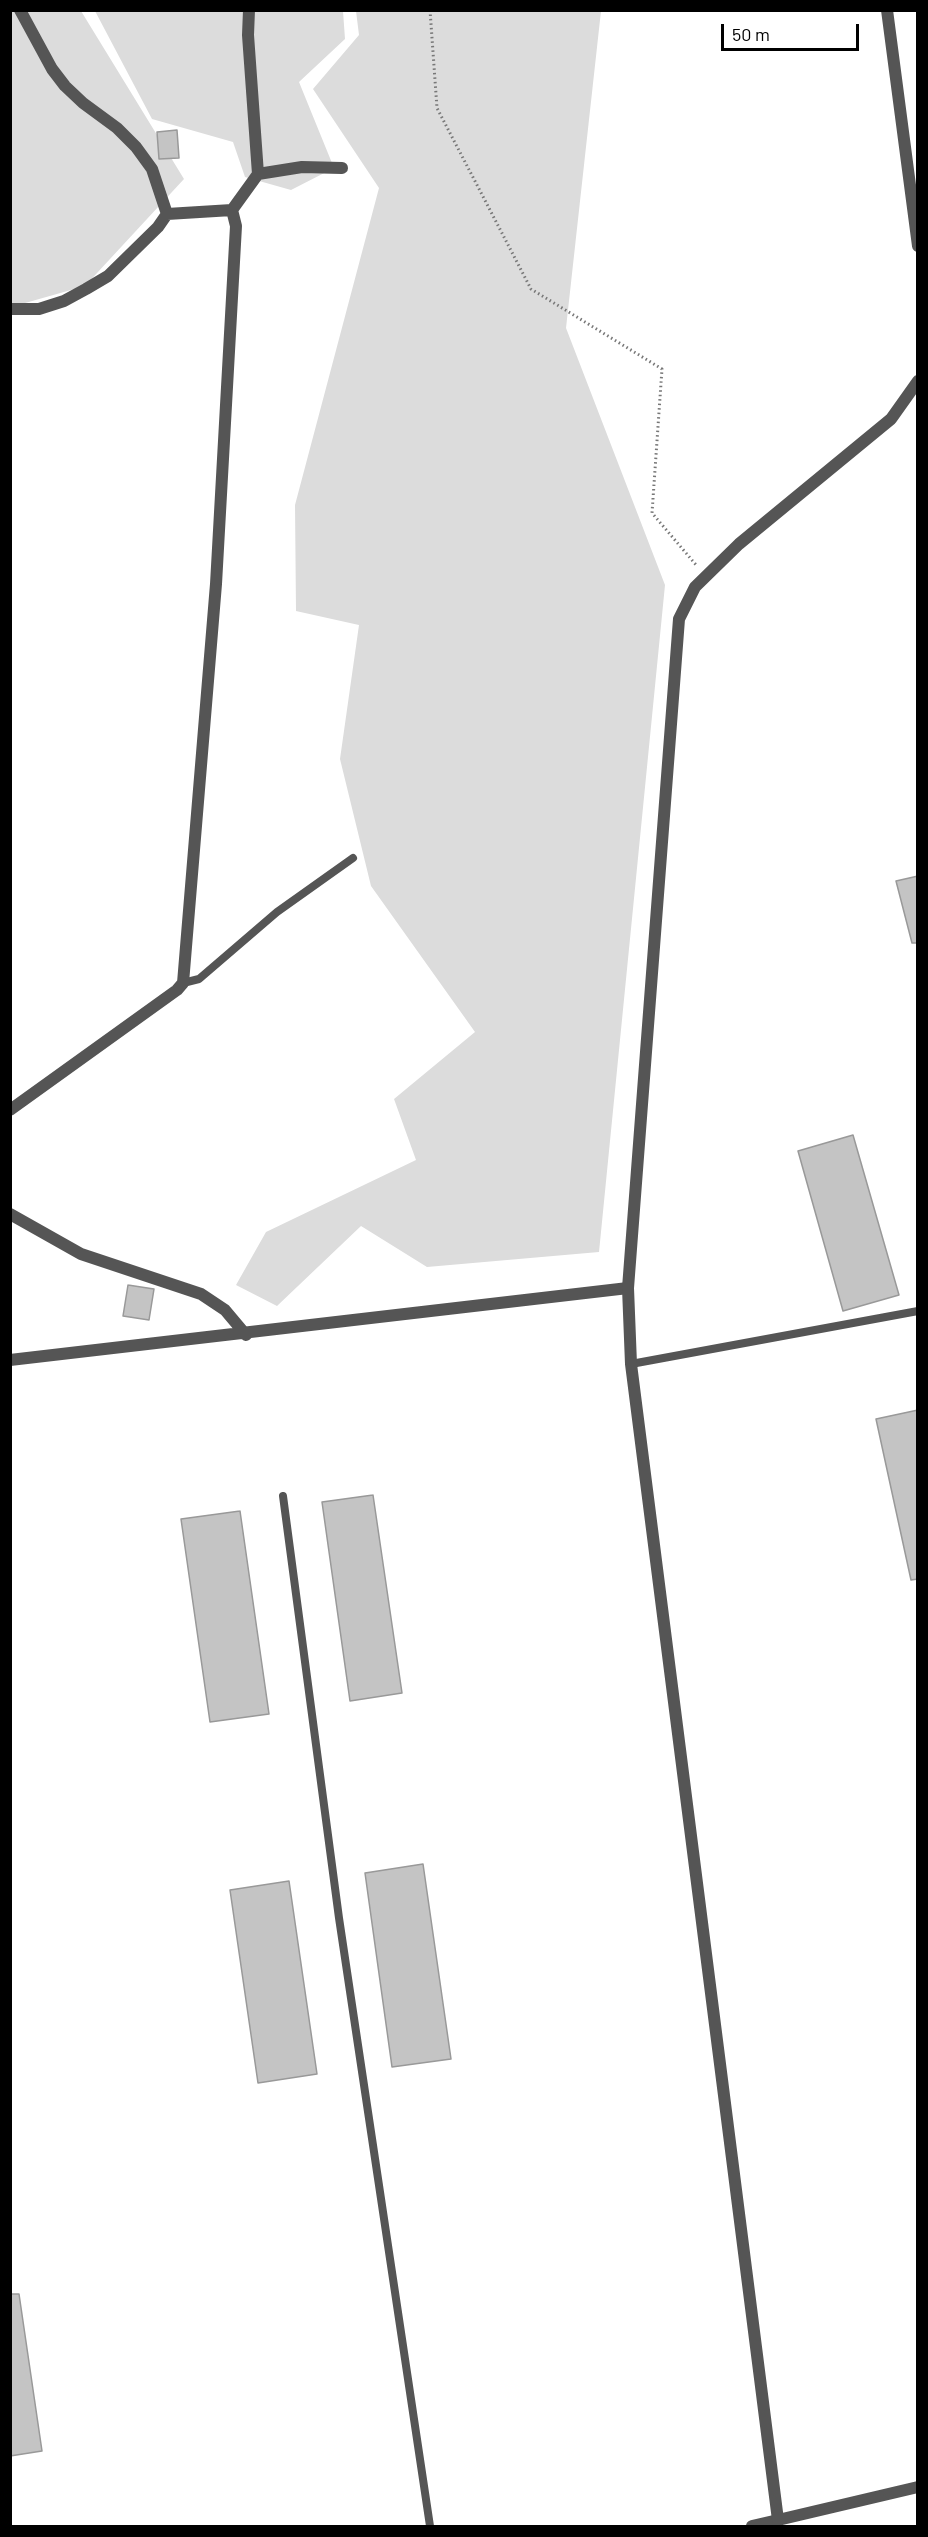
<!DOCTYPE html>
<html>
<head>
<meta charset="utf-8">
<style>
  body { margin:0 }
  #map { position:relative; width:928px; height:2537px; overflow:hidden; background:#fff; font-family:Barlow,sans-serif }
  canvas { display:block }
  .frame { position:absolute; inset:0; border:12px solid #000; pointer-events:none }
  .scale { position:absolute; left:721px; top:24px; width:138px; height:27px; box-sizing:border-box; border:3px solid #000; border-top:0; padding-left:8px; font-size:18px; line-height:21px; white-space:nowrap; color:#000; -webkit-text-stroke:4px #fff; paint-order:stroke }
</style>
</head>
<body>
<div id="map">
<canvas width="928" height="2537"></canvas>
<div class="frame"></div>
<div class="scale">50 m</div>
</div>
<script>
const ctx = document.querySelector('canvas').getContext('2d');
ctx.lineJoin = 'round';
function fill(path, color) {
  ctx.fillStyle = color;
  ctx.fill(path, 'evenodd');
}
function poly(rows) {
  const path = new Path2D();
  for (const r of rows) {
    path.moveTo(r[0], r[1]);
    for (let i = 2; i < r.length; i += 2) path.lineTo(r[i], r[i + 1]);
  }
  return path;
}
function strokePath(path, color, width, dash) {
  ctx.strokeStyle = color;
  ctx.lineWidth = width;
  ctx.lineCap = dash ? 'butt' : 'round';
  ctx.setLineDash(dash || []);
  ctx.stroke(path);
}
fill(poly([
  [11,11,81,11,184,179,85,286,11,307],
  [95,11,343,11,345,39,299,82,334,168,291,190,245,177,233,142,152,119],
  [356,11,601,11,566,328,665,585,599,1252,427,1267,361,1226,277,1306,236,1285,266,1232,416,1160,394,1099,475,1032,371,886,340,759,359,625,296,611,295,505,379,188,313,89,359,35]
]), '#dcdcdc');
const building = poly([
  [177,130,179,158,159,159,157,132,177,130],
  [918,876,918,943,912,943,896,881,918,876],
  [853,1135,899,1295,843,1311,798,1151,853,1135],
  [128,1285,154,1289,149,1320,123,1316,128,1285],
  [918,1410,918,1579,911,1580,876,1419,918,1410],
  [373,1495,402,1693,350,1701,322,1502,373,1495],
  [240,1511,269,1714,210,1722,181,1519,240,1511],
  [423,1864,451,2059,392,2067,365,1873,423,1864],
  [289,1881,317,2074,258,2083,230,1890,289,1881],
  [10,2294,19,2294,42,2451,10,2456,10,2294]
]);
fill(building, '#c4c4c4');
strokePath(building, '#999', 1.5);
strokePath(poly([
  [430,10,437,108,531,289,662,369,652,513,697,566]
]), '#777', 3, [1.5, 3]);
strokePath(poly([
  [183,983,199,979,277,912,353,858],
  [631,1364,918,1311],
  [283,1496,339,1918,430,2526]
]), '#555', 8);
strokePath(poly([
  [20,10,52,69,65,86,83,103,117,128,136,147,152,169,167,214],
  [249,10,248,35,258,174,302,167,342,168],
  [167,214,232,210,258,174],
  [10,309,39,309,64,301,86,289,108,276,158,227,167,214],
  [10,1110,177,990,183,983,216,584,236,226,232,210],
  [10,1214,81,1254,201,1294,225,1310,246,1335],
  [10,1360,628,1288],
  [752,2526,778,2520]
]), '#555', 12);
strokePath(poly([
  [887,10,918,246],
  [918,381,891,419,739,544,695,587,679,619,628,1288,631,1364,778,2520,918,2487]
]), '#555', 12);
</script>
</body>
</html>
